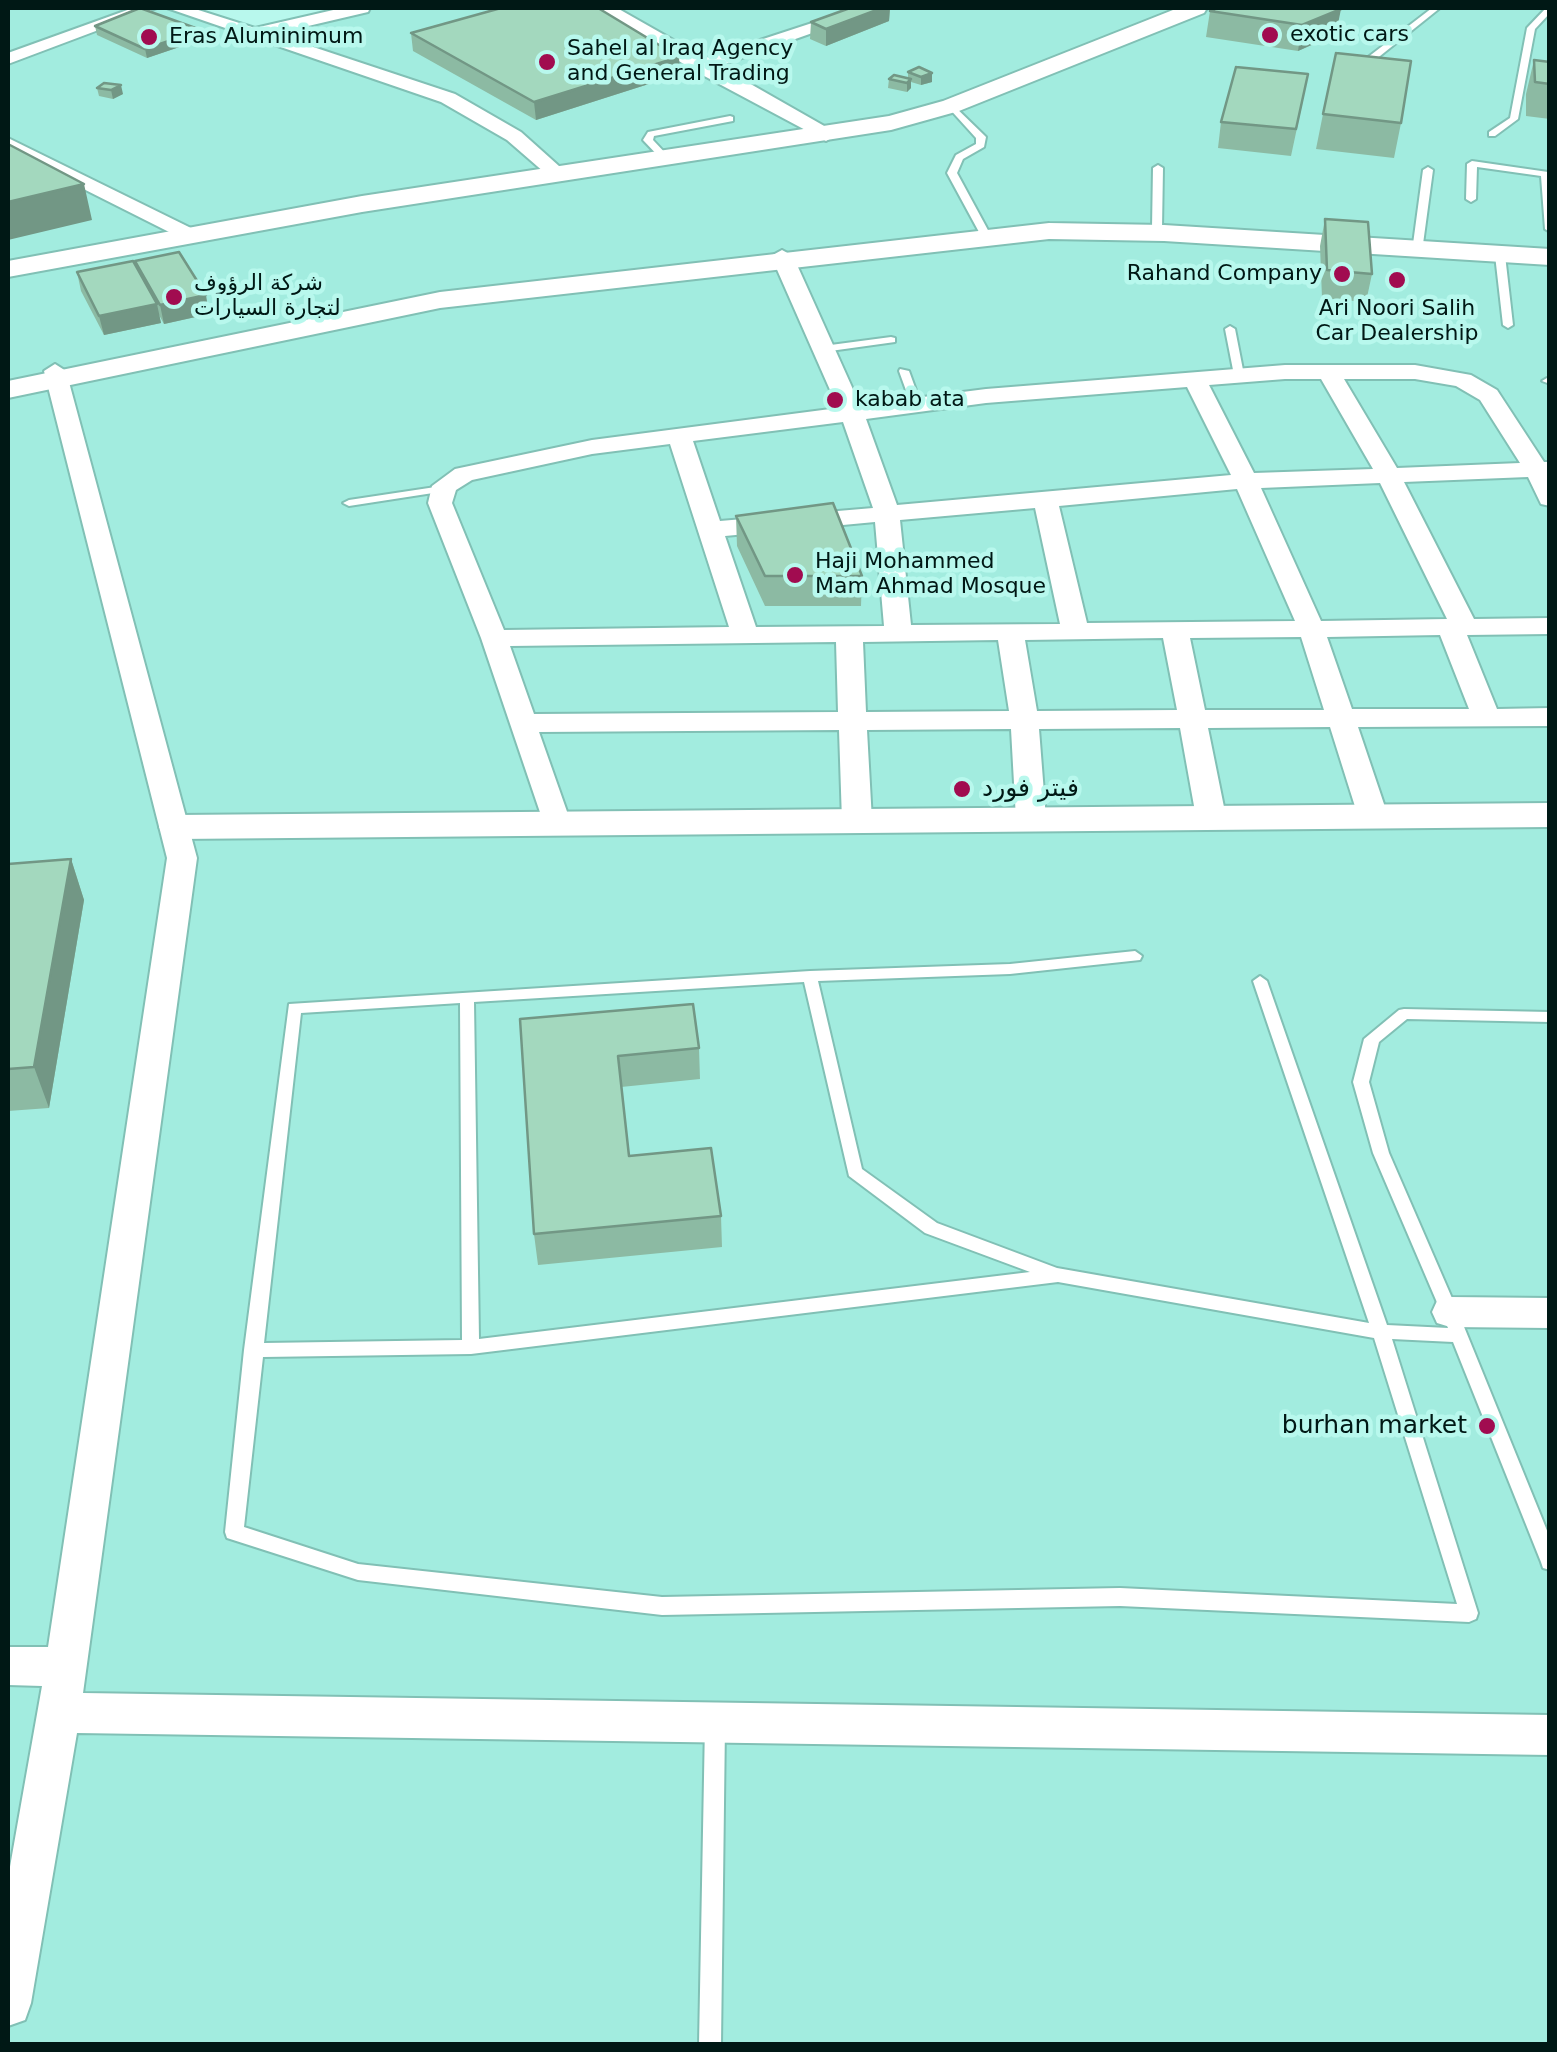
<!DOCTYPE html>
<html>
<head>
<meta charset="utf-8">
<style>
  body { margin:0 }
  #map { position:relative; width:1557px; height:2052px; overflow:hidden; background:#b8f8ed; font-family:"DejaVu Sans",sans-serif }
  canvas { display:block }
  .frame { position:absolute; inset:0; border:10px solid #001815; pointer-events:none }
</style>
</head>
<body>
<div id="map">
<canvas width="1557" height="2052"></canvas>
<div class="frame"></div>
</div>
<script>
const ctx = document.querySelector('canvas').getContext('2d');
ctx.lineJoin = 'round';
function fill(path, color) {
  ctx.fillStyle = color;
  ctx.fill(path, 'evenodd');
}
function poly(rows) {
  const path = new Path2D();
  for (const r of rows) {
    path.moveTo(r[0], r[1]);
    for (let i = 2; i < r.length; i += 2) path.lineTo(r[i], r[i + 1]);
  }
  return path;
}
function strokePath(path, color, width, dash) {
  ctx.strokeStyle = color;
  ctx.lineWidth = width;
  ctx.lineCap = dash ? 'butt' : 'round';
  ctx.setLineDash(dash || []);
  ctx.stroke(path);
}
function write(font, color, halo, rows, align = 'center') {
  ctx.font = font + ' "DejaVu Sans","Noto Sans Arabic",sans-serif';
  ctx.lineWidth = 9;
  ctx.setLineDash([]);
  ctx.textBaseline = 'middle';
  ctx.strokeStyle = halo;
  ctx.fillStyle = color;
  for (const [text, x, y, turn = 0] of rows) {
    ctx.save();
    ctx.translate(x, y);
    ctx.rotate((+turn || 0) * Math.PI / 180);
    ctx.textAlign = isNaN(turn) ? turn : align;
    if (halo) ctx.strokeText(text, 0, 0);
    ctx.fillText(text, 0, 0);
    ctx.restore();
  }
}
fill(poly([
  [8,8,176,8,257,33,349,8,1549,8,1549,2044,8,2044]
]), '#a2ecdf');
const service = poly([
  [1432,8,1440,8,1365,68,1359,68,1359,64,1432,8],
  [1546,8,1550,8,1550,13,1535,29,1518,119,1495,136,1489,136,1489,132,1510,118,1527,28,1546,8],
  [951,103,986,137,984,147,963,159,957,173,989,232,987,234,979,232,947,173,956,155,976,144,976,138,947,106,951,103],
  [730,116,733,117,733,121,654,136,653,140,669,157,669,161,663,161,643,140,648,132,730,116],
  [1472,161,1548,172,1550,232,1545,229,1541,176,1477,167,1476,199,1471,202,1466,199,1467,164,1472,161],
  [1158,165,1163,168,1162,228,1157,231,1152,228,1153,168,1158,165],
  [1428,167,1433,170,1423,244,1418,247,1413,244,1423,170,1428,167],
  [1500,252,1505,255,1513,325,1508,328,1503,325,1495,255,1500,252],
  [1230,326,1235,329,1244,375,1239,378,1234,375,1225,329,1230,326],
  [891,337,895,338,895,342,823,352,818,349,823,346,891,337],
  [900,369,909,371,921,404,920,406,911,404,899,371,900,369],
  [1547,378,1550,378,1550,384,1542,381,1547,378],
  [442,486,448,489,446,491,349,506,343,503,349,500,442,486],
  [1135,951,1142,956,1140,960,1010,974,818,981,862,1169,937,1223,1057,1268,1369,1323,1253,981,1260,976,1267,981,1387,1325,1448,1328,1373,1153,1353,1082,1364,1039,1399,1010,1404,1009,1550,1012,1550,1022,1407,1019,1379,1042,1369,1082,1389,1153,1458,1312,1550,1538,1550,1570,1543,1568,1541,1562,1453,1342,1392,1339,1478,1613,1476,1619,1469,1622,1120,1606,662,1615,358,1580,227,1538,225,1532,244,1350,289,1004,810,971,1010,964,1135,951],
  [804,982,849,1176,925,1233,1030,1272,479,1339,474,1002,804,982],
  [460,1003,462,1340,264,1343,301,1013,460,1003],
  [1058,1282,1374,1338,1457,1604,1120,1588,662,1597,358,1564,244,1527,263,1357,471,1354,1058,1282],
  [715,1715,722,1717,725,1724,721,2044,699,2044,705,1724,708,1717,715,1715]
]);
const minor = poly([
  [133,8,157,8,8,64,8,53,133,8],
  [167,8,192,8,255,28,342,8,370,8,368,12,274,34,455,94,521,132,569,175,559,181,552,179,507,140,441,102,167,8],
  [596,8,617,8,705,58,858,8,883,8,719,66,833,131,836,135,826,141,693,70,596,8],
  [8,138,195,230,198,234,195,238,181,238,8,151,8,138],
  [782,250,793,256,860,405,986,389,1285,365,1415,365,1471,375,1497,390,1544,462,1550,462,1550,506,1541,504,1528,477,1404,482,1474,619,1550,618,1550,634,1467,635,1497,709,1550,708,1550,726,1358,727,1388,816,1383,823,1373,826,1363,823,1358,816,1330,727,1208,728,1226,817,1221,824,1211,827,1201,824,1196,817,1180,728,1039,729,1046,819,1041,826,1031,829,1021,826,1016,819,1011,729,867,730,872,821,867,828,857,831,847,828,842,821,839,730,539,732,571,823,566,830,546,830,481,638,428,503,432,486,455,469,592,440,838,408,771,256,782,250],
  [1285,379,1321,379,1373,469,1254,473,1209,385,1285,379],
  [1344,379,1415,379,1456,386,1480,400,1520,463,1397,468,1344,379],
  [1187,387,1231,475,897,505,866,419,986,403,1187,387],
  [843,422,873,508,720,521,693,441,843,422],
  [670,444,729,627,504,630,452,503,456,490,472,480,592,454,670,444],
  [1380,483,1447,619,1321,621,1261,488,1380,483],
  [1237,489,1295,621,1087,623,1059,506,1237,489],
  [1035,508,1060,624,911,625,900,520,1035,508],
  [875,522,884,626,756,627,725,536,875,522],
  [1440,635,1469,709,1352,709,1327,637,1440,635],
  [1301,637,1324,710,1205,710,1190,638,1301,637],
  [1163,638,1177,710,1037,711,1025,640,1163,638],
  [998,640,1009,711,866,712,863,642,998,640],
  [836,642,838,712,534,714,510,646,836,642],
  [55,364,66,371,197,858,83,1693,1550,1715,1550,1755,77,1733,31,2003,25,2020,8,2026,8,1878,42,1686,8,1685,8,1647,48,1647,167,858,44,371,55,364],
  [1450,1297,1550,1298,1550,1328,1450,1327,1437,1323,1432,1312,1437,1301,1450,1297]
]);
const tertiary = poly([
  [1178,8,1207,8,1204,13,959,111,891,130,362,212,8,277,8,261,362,196,889,116,943,101,1178,8],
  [1049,223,1164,225,1550,249,1550,265,1164,241,1049,239,440,308,8,398,8,381,440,292,1049,223],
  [1550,803,1550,827,177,839,164,835,159,827,164,819,177,815,1550,803]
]);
strokePath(service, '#81c0b5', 4);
strokePath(minor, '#81c0b5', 4);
strokePath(tertiary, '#81c0b5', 4);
fill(service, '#fff');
fill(minor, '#fff');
fill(tertiary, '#fff');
fill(poly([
  [850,8,890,8,889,21,826,46,810,39,811,22],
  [1333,8,1336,34,1298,51,1206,37,1210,11],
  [95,26,201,30,203,39,147,58,97,35],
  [411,33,680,74,536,120,413,51],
  [1534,60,1550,62,1550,119,1526,116,1526,94],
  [908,72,932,82,921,85,911,82,911,88,907,92,888,88,889,79,908,78],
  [104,83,123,94,113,99,99,96,97,88],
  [1303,100,1291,156,1218,148,1221,122],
  [1323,114,1401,123,1394,158,1316,149],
  [1325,219,1372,274,1366,302,1322,298,1320,246],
  [135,261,209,314,164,324,159,315,161,323,104,335,81,291,77,272,137,268],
  [736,516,862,576,861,606,765,606,737,546],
  [71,859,84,900,49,1108,8,1111,8,864],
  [520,1019,699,1048,700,1079,621,1087,629,1156,721,1216,722,1247,538,1265,534,1234]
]), '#8cbaa3');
fill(poly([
  [882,8,890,8,889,21,826,46,826,29],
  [1341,9,1336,34,1298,51,1302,25],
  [201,30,203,39,147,58,145,49],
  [679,57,680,74,536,120,534,102],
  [932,73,932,82,921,85,921,77],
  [911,79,911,88,907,92,907,83],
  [121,85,123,94,113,99,111,90],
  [84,184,92,220,8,240,8,202],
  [206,295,209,314,164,324,160,305],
  [157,304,161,323,104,335,99,316],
  [71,859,84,900,49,1108,34,1067]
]), '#729785');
const building = poly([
  [140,8,201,30,145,49,95,26,140,8],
  [501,8,598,8,679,57,534,102,411,33,501,8],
  [850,8,882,8,826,29,811,22,850,8],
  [1217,8,1333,8,1341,9,1302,25,1210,11,1217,8],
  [1336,53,1411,61,1401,123,1323,114,1336,53],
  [1534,60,1550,62,1550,84,1535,82,1534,60],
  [919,67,932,73,921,77,908,72,919,67],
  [1236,67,1308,74,1296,129,1221,122,1236,67],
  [894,75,911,79,907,83,889,79,894,75],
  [104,83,121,85,111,90,97,88,104,83],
  [8,144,84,184,8,202,8,144],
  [1325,219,1368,222,1372,274,1327,270,1325,219],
  [179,252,206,295,160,305,135,261,179,252],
  [133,261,157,304,99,316,77,272,133,261],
  [833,503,862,576,765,576,736,516,833,503],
  [71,859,34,1067,8,1069,8,864,71,859],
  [693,1004,699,1048,618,1056,629,1156,711,1148,721,1216,534,1234,520,1019,693,1004]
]);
fill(building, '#a3d8be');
strokePath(building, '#729785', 2.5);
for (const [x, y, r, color] of [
  [1270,35,10,"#a10c50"],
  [149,37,10,"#a10c50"],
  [547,62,10,"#a10c50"],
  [1342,274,10,"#a10c50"],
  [1397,280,10,"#a10c50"],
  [174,297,10,"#a10c50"],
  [835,400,10,"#a10c50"],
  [795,575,10,"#a10c50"],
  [962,789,10,"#a10c50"],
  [1487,1426,10,"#a10c50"]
]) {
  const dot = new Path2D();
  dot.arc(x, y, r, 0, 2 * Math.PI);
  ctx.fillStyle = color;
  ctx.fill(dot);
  strokePath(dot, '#b8f8ed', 4);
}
write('22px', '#001815', '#b8f8ed', [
  ["exotic cars",1290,35],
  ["Eras Aluminimum",169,37],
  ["Sahel al Iraq Agency",567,49],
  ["and General Trading",567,74],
  ["Rahand Company",1322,274,"right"],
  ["شركة الرؤوف",194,284],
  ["لتجارة السيارات",194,309],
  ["Ari Noori Salih",1397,309,"center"],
  ["Car Dealership",1397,334,"center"],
  ["kabab ata",855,400],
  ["Haji Mohammed",815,562],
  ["Mam Ahmad Mosque",815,587]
], 'left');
write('25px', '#001815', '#b8f8ed', [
  ["فيتر فورد",982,789],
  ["burhan market",1467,1426,"right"]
], 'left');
</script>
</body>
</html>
